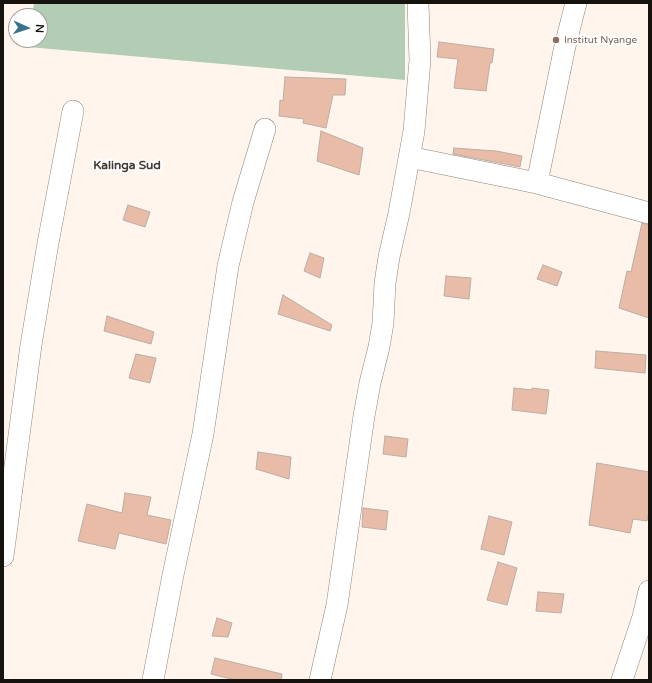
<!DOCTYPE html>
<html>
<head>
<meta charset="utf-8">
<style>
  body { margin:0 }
  #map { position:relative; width:652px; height:683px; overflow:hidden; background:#fff5ed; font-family:"Varela Round",sans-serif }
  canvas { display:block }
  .frame { position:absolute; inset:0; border:4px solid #16120e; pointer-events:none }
  .north { position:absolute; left:8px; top:8px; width:40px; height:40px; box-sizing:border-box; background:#fff; border:1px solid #a2a09f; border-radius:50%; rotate:93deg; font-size:11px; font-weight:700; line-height:16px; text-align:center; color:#16120e }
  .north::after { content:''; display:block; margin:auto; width:14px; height:18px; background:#39738c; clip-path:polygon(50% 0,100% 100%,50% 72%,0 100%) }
</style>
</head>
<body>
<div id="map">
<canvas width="652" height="683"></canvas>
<div class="frame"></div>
<div class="north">N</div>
</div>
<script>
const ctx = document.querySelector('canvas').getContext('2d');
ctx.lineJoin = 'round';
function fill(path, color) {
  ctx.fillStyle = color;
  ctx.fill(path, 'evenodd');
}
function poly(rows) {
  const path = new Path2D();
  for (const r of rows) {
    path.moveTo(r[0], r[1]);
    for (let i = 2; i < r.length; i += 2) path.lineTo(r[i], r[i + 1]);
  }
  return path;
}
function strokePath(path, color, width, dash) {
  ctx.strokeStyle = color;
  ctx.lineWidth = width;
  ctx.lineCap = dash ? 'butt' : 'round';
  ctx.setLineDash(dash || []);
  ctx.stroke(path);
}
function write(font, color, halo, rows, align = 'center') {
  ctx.font = font + ' "Varela Round",sans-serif';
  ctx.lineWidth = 4;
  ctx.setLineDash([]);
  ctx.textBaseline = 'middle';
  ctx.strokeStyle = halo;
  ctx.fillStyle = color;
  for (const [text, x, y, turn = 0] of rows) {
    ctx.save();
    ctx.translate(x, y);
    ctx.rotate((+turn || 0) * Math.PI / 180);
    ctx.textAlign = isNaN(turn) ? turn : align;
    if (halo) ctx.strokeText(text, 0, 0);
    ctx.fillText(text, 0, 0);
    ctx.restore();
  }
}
fill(poly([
  [34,3,405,3,405,80,28,47,29,40,40,40,40,16,32,16]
]), '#b3cdb5');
const building = poly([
  [439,42,494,49,492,63,490,63,486,91,454,88,458,59,437,57,439,42],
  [285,77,346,79,345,95,333,95,326,128,303,123,304,119,279,116,280,100,283,101,285,77],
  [321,131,363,148,359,175,317,161,321,131],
  [454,148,496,151,522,156,520,167,453,154,454,148],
  [128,205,150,212,145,227,123,220,128,205],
  [642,223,649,225,649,318,619,308,627,271,631,272,642,223],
  [310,253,324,258,320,278,304,271,310,253],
  [543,265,562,272,557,286,537,279,543,265],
  [446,276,471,278,469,299,444,296,446,276],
  [283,295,332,325,330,331,278,314,283,295],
  [107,316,154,332,151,344,104,331,107,316],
  [596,351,646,355,645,373,595,368,596,351],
  [136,354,156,358,150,383,129,378,136,354],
  [514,388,532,390,532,388,549,390,546,414,512,410,514,388],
  [385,436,408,439,406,457,383,454,385,436],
  [258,452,291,457,289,479,256,469,258,452],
  [597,463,649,472,649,511,647,521,633,519,630,533,589,525,597,463],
  [125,493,151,497,147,515,171,520,166,544,119,533,115,549,78,541,87,504,122,513,125,493],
  [363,508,388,511,386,530,362,527,363,508],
  [489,516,512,522,504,555,481,549,489,516],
  [498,562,517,568,507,605,487,600,498,562],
  [538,592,564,594,561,613,536,611,538,592],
  [217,618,232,623,228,637,212,636,217,618],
  [215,658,282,674,281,680,235,680,211,674,215,658]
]);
fill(building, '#e8bca7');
strokePath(building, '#bbada7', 1);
const minor = poly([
  [409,157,537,183,649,213],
  [537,183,565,46,576,3],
  [3,556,31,345,48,243,73,111],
  [153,680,173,575,203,434,228,266,243,202,265,129],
  [320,680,337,605,364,416,370,383,379,347,383,323,385,283,389,257,399,213,414,131,420,60,418,3],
  [622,680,643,617,649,591]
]);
strokePath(minor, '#8e847b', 22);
strokePath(minor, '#fff', 21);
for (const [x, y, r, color] of [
  [556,40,4,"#8d6e63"]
]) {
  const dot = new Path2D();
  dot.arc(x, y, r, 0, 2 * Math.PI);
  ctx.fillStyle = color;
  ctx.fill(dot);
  strokePath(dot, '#fff', 1.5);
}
write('10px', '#785e54', '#fff', [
  ["Institut Nyange",564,40]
], 'left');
write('bold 12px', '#433a31', '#fff', [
  ["Kalinga Sud",127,166]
]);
</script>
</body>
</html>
